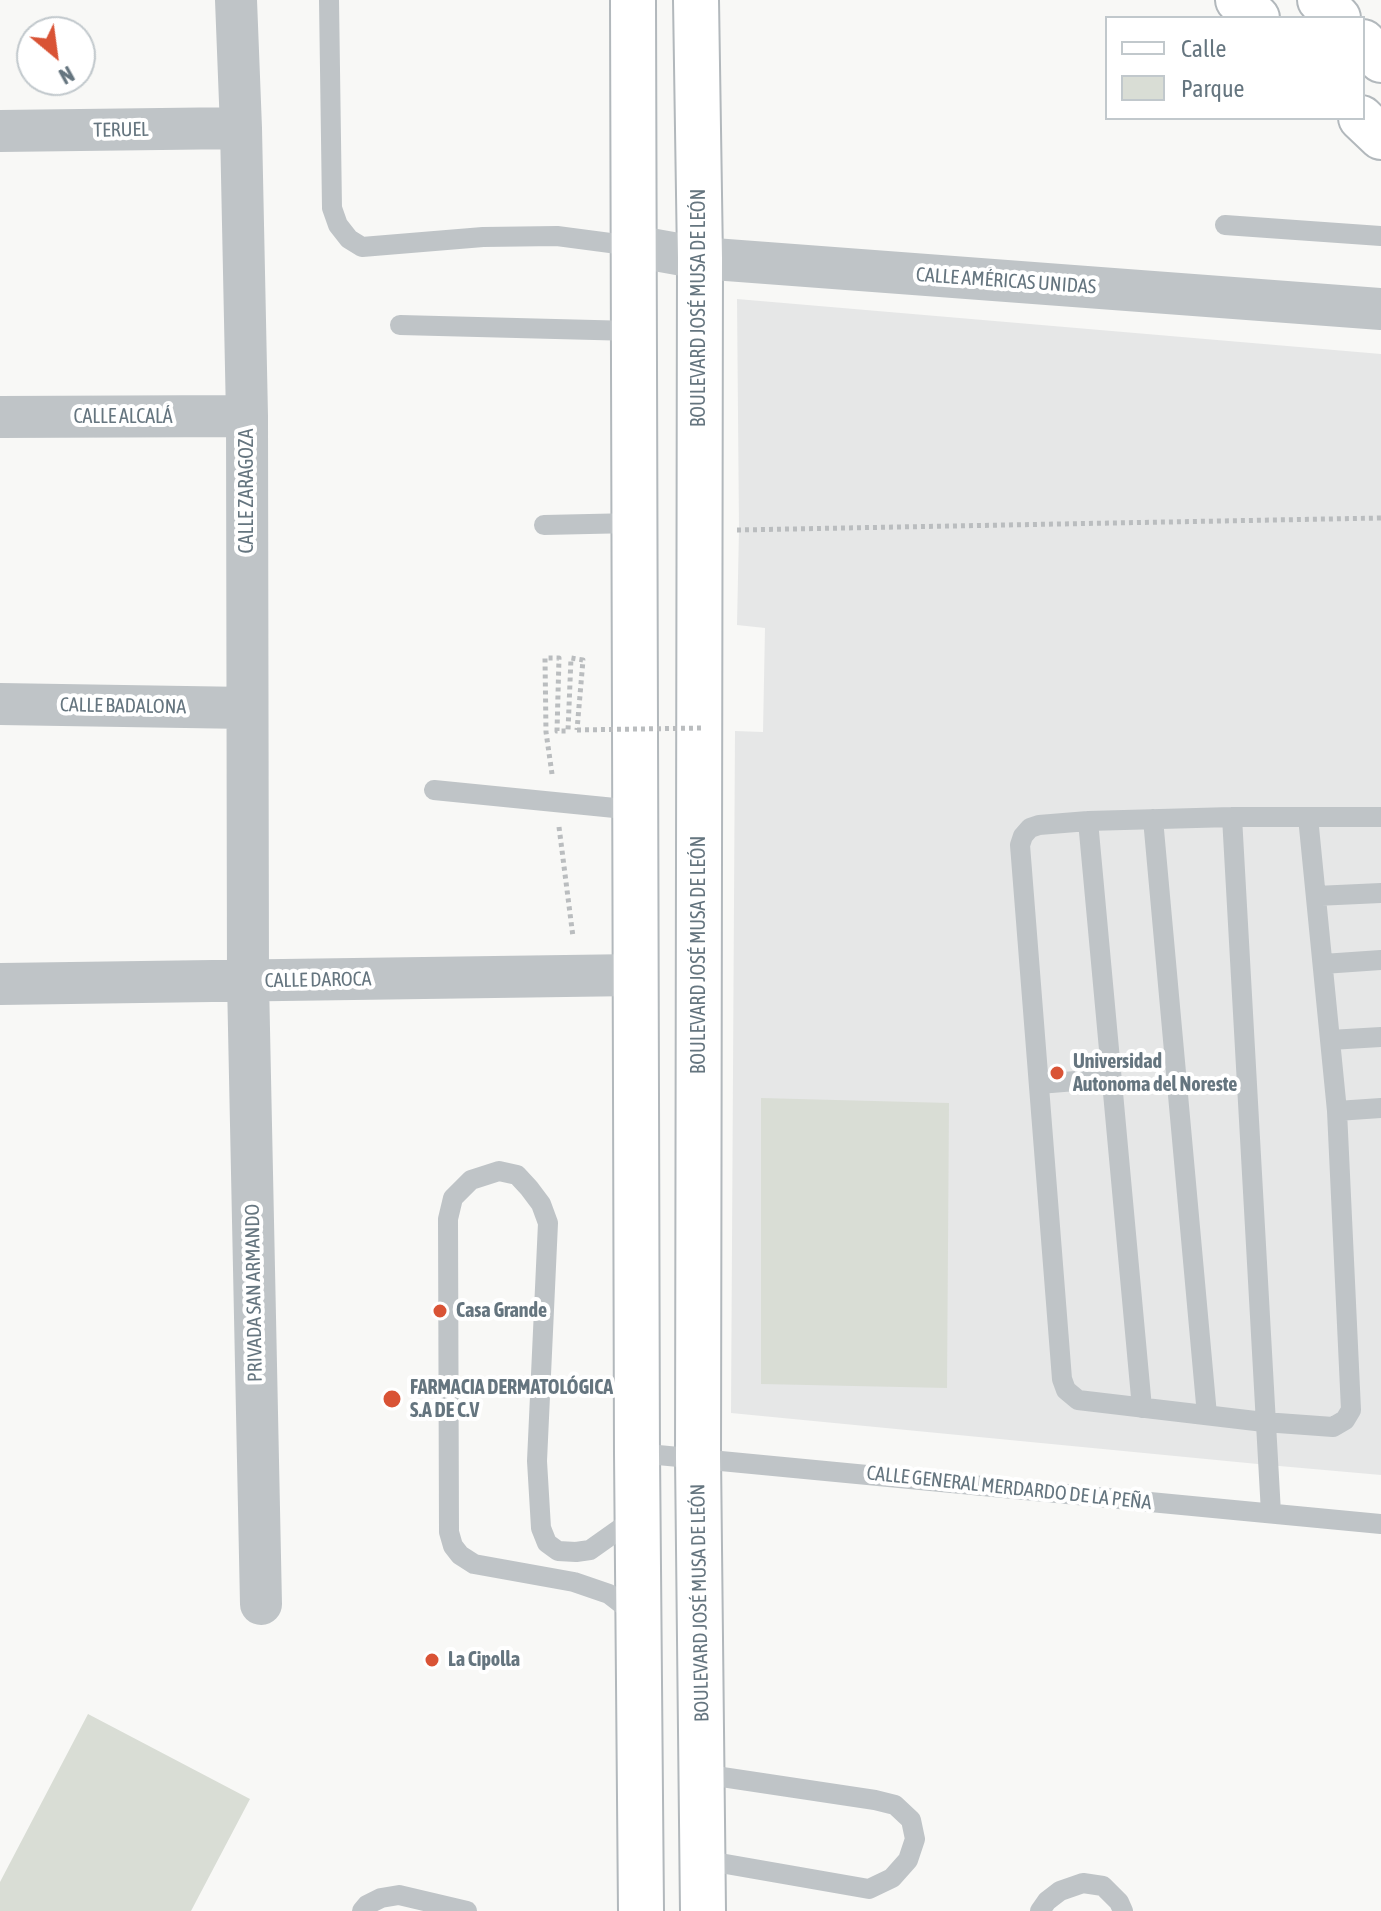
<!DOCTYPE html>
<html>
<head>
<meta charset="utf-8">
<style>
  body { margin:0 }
  #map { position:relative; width:1381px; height:1911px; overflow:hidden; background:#f8f8f6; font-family:"Asap Condensed",sans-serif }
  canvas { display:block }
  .legend { position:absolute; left:1105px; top:16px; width:260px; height:104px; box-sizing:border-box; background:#fff; border:2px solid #c1c8cc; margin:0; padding:10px 14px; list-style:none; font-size:24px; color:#65757f }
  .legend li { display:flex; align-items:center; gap:16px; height:40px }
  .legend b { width:40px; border:2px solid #c1c8cc }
  .north { position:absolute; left:16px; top:16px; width:80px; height:80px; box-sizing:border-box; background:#fff; border:2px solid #c1c8cc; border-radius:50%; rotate:151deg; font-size:22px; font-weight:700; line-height:32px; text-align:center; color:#65757f }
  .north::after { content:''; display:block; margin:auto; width:28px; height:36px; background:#d95335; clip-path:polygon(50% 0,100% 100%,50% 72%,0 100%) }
</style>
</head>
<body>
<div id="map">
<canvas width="1381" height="1911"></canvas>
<ul class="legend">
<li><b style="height:10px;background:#fff"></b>Calle</li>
<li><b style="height:22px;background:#d9ddd5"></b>Parque</li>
</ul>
<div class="north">N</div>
</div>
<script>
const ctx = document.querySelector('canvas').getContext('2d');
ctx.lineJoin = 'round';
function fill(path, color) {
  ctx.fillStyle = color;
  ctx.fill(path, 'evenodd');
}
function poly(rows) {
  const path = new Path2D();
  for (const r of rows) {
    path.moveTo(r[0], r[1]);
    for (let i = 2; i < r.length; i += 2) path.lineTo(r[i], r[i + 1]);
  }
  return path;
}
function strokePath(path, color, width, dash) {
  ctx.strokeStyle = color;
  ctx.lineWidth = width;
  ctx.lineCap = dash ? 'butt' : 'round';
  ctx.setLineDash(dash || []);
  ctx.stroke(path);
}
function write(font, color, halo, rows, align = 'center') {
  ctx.font = font + ' "Asap Condensed",sans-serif';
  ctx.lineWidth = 8;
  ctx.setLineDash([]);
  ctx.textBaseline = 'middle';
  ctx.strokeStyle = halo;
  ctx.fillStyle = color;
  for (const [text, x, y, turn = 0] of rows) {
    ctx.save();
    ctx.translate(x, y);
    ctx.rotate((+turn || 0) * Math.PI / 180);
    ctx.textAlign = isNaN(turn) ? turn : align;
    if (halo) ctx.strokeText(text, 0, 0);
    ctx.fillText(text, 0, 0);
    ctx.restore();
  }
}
fill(poly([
  [737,299,1381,354,1381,1475,1268,1465,731,1413,735,731,763,732,765,628,737,625,739,530]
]), '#e6e7e7');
fill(poly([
  [761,1098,949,1103,947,1388,761,1384],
  [88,1714,250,1799,191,1911,0,1911,0,1882]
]), '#d9ddd5');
const secondary = poly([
  [633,0,637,1453,641,1911],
  [696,0,700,258,698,1457,703,1911],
  [1238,0,1257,18],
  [1320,0,1338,18],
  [1363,42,1381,60],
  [1361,118,1381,137]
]);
strokePath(secondary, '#b2b8bc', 48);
strokePath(poly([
  [737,530,1381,518],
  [552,774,546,732,545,658,559,658,557,731,568,731,571,658,583,660,577,730],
  [559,827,573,937]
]), '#babdbf', 5, [4, 4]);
strokePath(poly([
  [329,0,332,208,338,225,349,239,362,247,483,237,557,236,633,246],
  [1225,225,1381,236],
  [400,325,633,331],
  [544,525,634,523],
  [434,790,635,810],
  [1232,817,1271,1513],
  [1308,817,1337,1111,1351,1410,1345,1420,1333,1427,1264,1422,1078,1400,1066,1390,1062,1379,1020,845,1023,836,1030,828,1039,825,1088,821,1232,817,1381,817],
  [1153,819,1207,1415],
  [1088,821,1142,1408],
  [1316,896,1381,893],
  [1323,964,1381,960],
  [1330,1040,1381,1037],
  [1039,1084,1112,1078],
  [1337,1111,1381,1108],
  [637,1453,1381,1524],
  [636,1615,609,1594,574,1582,474,1564,460,1555,453,1546,449,1532,448,1219,453,1198,471,1180,499,1171,517,1175,529,1188,541,1204,548,1223,537,1461,541,1528,547,1543,558,1551,576,1552,590,1550,638,1516],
  [702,1774,875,1800,895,1805,911,1820,915,1839,908,1860,892,1878,869,1889,703,1860],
  [362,1911,367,1905,381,1898,399,1895,467,1911],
  [1040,1911,1047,1901,1060,1891,1083,1883,1103,1886,1119,1902,1123,1911]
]), '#bfc4c7', 20);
strokePath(poly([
  [236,0,241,128,247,416,248,981,261,1604],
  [0,131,241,128],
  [633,246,700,258,1381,309],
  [0,417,247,416],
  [0,704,247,708],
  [0,984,636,975]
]), '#bfc4c7', 42);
strokePath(secondary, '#fff', 44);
strokePath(poly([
  [577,730,702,728]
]), '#babdbf', 5, [4, 4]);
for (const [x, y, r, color] of [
  [1057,1073,8,"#d95335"],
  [440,1311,8,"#d95335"],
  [392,1399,10,"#d95335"],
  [432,1660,8,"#d95335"]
]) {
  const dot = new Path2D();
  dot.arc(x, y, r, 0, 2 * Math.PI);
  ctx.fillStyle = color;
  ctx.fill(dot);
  strokePath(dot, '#fff', 3);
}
write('20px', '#65757f', '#fff', [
  ["TERUEL",121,130,-1],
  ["CALLE AMÉRICAS UNIDAS",1006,281,4],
  ["BOULEVARD JOSÉ MUSA DE LEÓN",699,308,-90],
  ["CALLE ALCALÁ",123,417],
  ["CALLE ZARAGOZA",247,491,-90],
  ["CALLE BADALONA",123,706,1],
  ["BOULEVARD JOSÉ MUSA DE LEÓN",699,955,-90],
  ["CALLE DAROCA",318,980,-1],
  ["PRIVADA SAN ARMANDO",254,1293,-91],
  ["CALLE GENERAL MERDARDO DE LA PEÑA",1009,1488,6],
  ["BOULEVARD JOSÉ MUSA DE LEÓN",700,1603,-91]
]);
write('bold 20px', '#65757f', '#fff', [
  ["Universidad",1073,1062],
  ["Autonoma del Noreste",1073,1085],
  ["Casa Grande",456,1311],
  ["FARMACIA DERMATOLÓGICA",410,1388],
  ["S.A DE C.V",410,1411],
  ["La Cipolla",448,1660]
], 'left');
</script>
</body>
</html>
